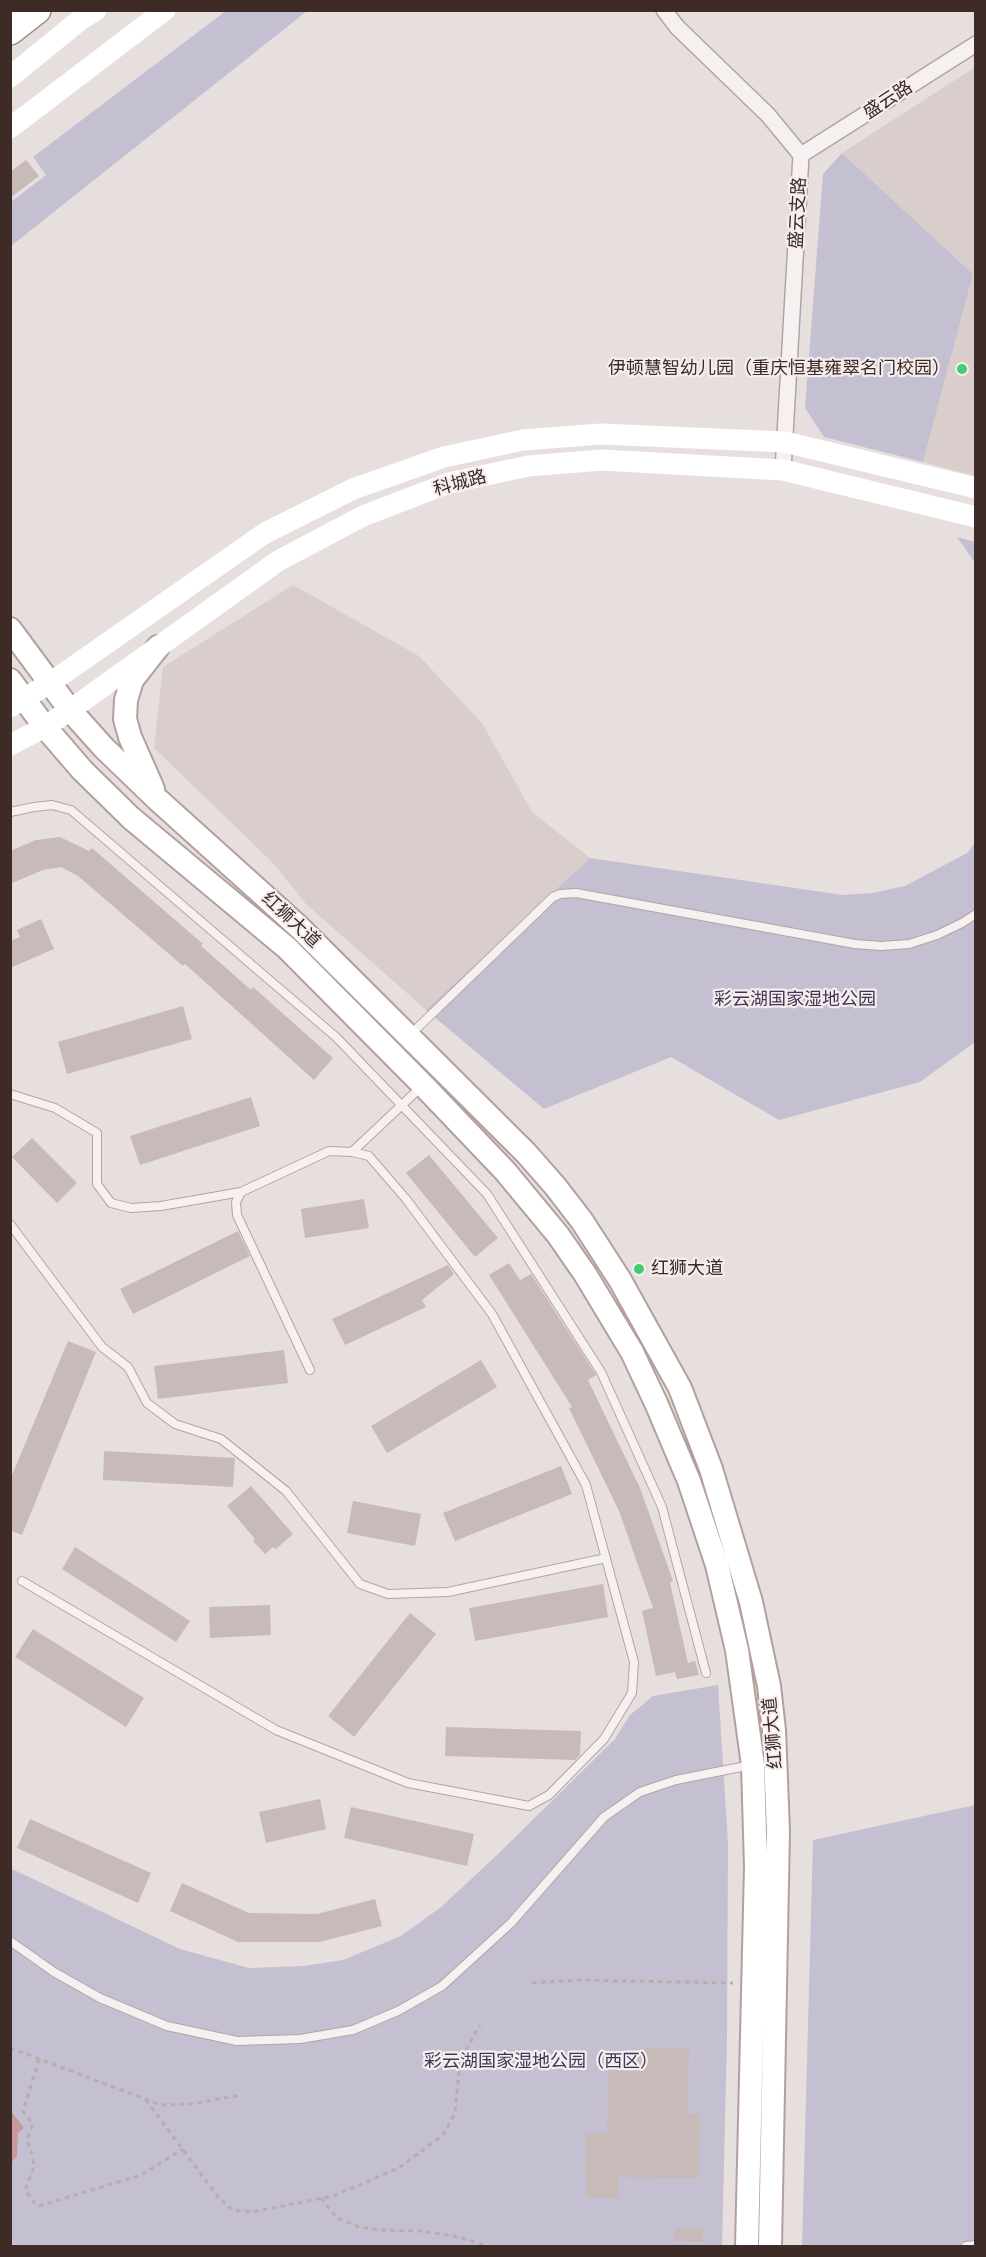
<!DOCTYPE html>
<html>
<head>
<meta charset="utf-8">
<style>
  body { margin:0 }
  #map { position:relative; width:986px; height:2257px; overflow:hidden; background:#e7dfde; font-family:Raleway,sans-serif }
  canvas { display:block }
  .frame { position:absolute; inset:0; border:12px solid #3e2b27; pointer-events:none }
</style>
</head>
<body>
<div id="map">
<canvas width="986" height="2257"></canvas>
<div class="frame"></div>
</div>
<script>
const ctx = document.querySelector('canvas').getContext('2d');
ctx.lineJoin = 'round';
function fill(path, color) {
  ctx.fillStyle = color;
  ctx.fill(path, 'evenodd');
}
function poly(rows) {
  const path = new Path2D();
  for (const r of rows) {
    path.moveTo(r[0], r[1]);
    for (let i = 2; i < r.length; i += 2) path.lineTo(r[i], r[i + 1]);
  }
  return path;
}
function strokePath(path, color, width, dash) {
  ctx.strokeStyle = color;
  ctx.lineWidth = width;
  ctx.lineCap = dash ? 'butt' : 'round';
  ctx.setLineDash(dash || []);
  ctx.stroke(path);
}
function write(font, color, halo, rows, align = 'center') {
  ctx.font = font + ' Raleway,"Noto Sans SC",sans-serif';
  ctx.lineWidth = 4.5;
  ctx.setLineDash([]);
  ctx.textBaseline = 'middle';
  ctx.strokeStyle = halo;
  ctx.fillStyle = color;
  for (const [text, x, y, turn = 0] of rows) {
    ctx.save();
    ctx.translate(x, y);
    ctx.rotate((+turn || 0) * Math.PI / 180);
    ctx.textAlign = isNaN(turn) ? turn : align;
    if (halo) ctx.strokeText(text, 0, 0);
    ctx.fillText(text, 0, 0);
    ctx.restore();
  }
}
fill(poly([
  [975,67,975,476,923,462,973,274,842,153],
  [293,585,419,656,482,723,532,812,590,858,426,1010,306,904,273,863,154,748,163,667]
]), '#d9cecc');
fill(poly([
  [227,10,307,11,11,246,11,202,46,175,33,157],
  [842,153,973,274,923,462,824,437,805,408,823,174],
  [957,537,975,542,975,563],
  [975,843,975,1042,920,1082,779,1120,671,1057,544,1109,426,1010,590,858,843,895,873,893,905,886,967,853],
  [718,1685,728,1843,727,2037,722,2246,11,2246,10,1868,180,1949,249,1968,303,1966,343,1960,401,1936,441,1907,496,1856,615,1739,630,1715,653,1696],
  [975,1805,975,2246,802,2246,813,1840]
]), '#c4bfd1');
fill(poly([
  [11,2111,24,2128,18,2133,17,2156,11,2163]
]), '#c89a99');
fill(poly([
  [26,160,39,176,10,198,10,172],
  [60,837,89,851,92,848,203,944,201,946,251,990,253,987,333,1058,314,1080,185,964,183,966,78,876,61,867,43,870,10,884,10,851,36,840],
  [41,919,54,949,10,968,10,941,20,937,17,930],
  [183,1006,192,1039,67,1074,58,1042],
  [251,1097,260,1126,140,1165,130,1136],
  [32,1138,77,1183,57,1203,12,1157],
  [429,1155,498,1238,475,1257,406,1173],
  [364,1199,369,1228,305,1238,301,1209],
  [238,1231,250,1256,133,1314,120,1289],
  [509,1263,520,1280,531,1274,596,1375,588,1380,640,1488,673,1581,670,1583,688,1663,695,1661,699,1675,677,1679,675,1672,656,1676,642,1611,653,1608,619,1511,569,1408,572,1407,489,1275],
  [448,1265,454,1274,422,1300,426,1307,345,1345,332,1319],
  [68,1341,96,1352,22,1535,10,1530,10,1480],
  [284,1350,288,1383,158,1399,154,1366],
  [481,1360,497,1387,387,1453,371,1426],
  [104,1451,235,1458,233,1487,103,1480],
  [561,1466,572,1494,455,1541,443,1513],
  [251,1486,293,1534,276,1549,273,1547,265,1554,253,1541,255,1539,227,1506],
  [353,1501,421,1514,415,1546,347,1533],
  [75,1547,190,1621,176,1642,62,1569],
  [603,1584,608,1617,475,1641,469,1608],
  [270,1605,271,1635,210,1638,209,1607],
  [410,1613,436,1634,354,1737,328,1716],
  [33,1629,144,1698,126,1727,15,1657],
  [446,1727,581,1731,580,1755,575,1760,445,1756],
  [320,1799,326,1829,266,1843,259,1812],
  [351,1807,474,1834,467,1866,344,1838],
  [30,1819,151,1873,138,1903,17,1848],
  [182,1883,249,1913,317,1914,375,1899,382,1926,319,1942,238,1942,170,1911],
  [639,2048,689,2049,688,2114,700,2114,699,2178,619,2177,619,2198,587,2198,587,2179,585,2179,586,2133,607,2133,608,2064,638,2065],
  [675,2228,703,2229,703,2242,675,2241]
]), '#c7bab8');
const lane = poly([
  [10,812,34,807,52,805,71,810,336,1037,487,1194,601,1372,662,1507,706,1673],
  [410,1035,553,897,560,894,576,893,855,944,881,946,909,944,937,935,962,923,976,914],
  [10,1094,55,1108,97,1133,97,1184,111,1203,131,1208,161,1206,241,1192],
  [352,1152,421,1087],
  [10,1224,102,1347,128,1367,147,1403,175,1424,221,1439,286,1491,360,1584,388,1594,448,1592,606,1558],
  [22,1581,276,1730,408,1783,529,1806,549,1795,604,1739,632,1693,634,1662,586,1485,492,1314,406,1199,369,1156,352,1152,329,1151,241,1192,236,1202,237,1215,310,1370],
  [10,1941,54,1972,100,1998,167,2026,237,2041,300,2039,353,2030,398,2011,442,1986,511,1923,604,1817,640,1792,676,1780,751,1765],
  [966,2246,976,2245]
]);
const street = poly([
  [664,10,677,27,768,115,801,155,783,470],
  [801,155,976,44]
]);
const primary = poly([
  [10,629,70,710,104,748,157,799,299,927,526,1153,555,1186,582,1221,620,1280,680,1388,711,1469,751,1602,769,1686,774,1730,778,1831,770,2246],
  [10,680,45,727,82,770,131,818,287,948,423,1085,505,1171,558,1235,585,1274,632,1352,656,1403,689,1481,717,1565,737,1650,753,1765,756,1867,747,2246],
  [153,789,130,737,125,719,126,700,132,680,158,647]
]);
const highway = poly([
  [10,31,37,10]
]);
strokePath(lane, '#b1a5a3', 10);
strokePath(street, '#b1a5a3', 18);
strokePath(primary, '#b3a09d', 26);
strokePath(highway, '#9e8885', 30);
strokePath(poly([
  [532,1983,578,1980,733,1983],
  [10,2048,161,2105,191,2104,241,2095],
  [39,2059,23,2111,33,2124,27,2140,32,2154,34,2167,25,2190,34,2202,39,2206,141,2175,183,2149],
  [146,2100,218,2197,232,2210,252,2212,333,2196,399,2168,443,2135,455,2113,460,2061,480,2025],
  [321,2198,337,2218,359,2227,378,2230,422,2231,459,2237,487,2246]
]), '#b7aeac', 3, [4.5, 4.5]);
strokePath(lane, '#f6f1f0', 8);
strokePath(street, '#f6f1f0', 15);
strokePath(poly([
  [10,77,80,20,96,10],
  [10,128,165,10],
  [10,707,50,683,265,533,353,489,444,457,523,440,601,434,785,442,976,488],
  [10,745,45,727,70,710,278,561,363,516,449,483,528,466,602,460,783,470,976,517]
]), '#fff', 21);
strokePath(primary, '#fff', 22);
strokePath(highway, '#fff', 27);
for (const [x, y, r, color] of [
  [962,369,6,"#42cd75"],
  [639,1269,6,"#42cd75"]
]) {
  const dot = new Path2D();
  dot.arc(x, y, r, 0, 2 * Math.PI);
  ctx.fillStyle = color;
  ctx.fill(dot);
  strokePath(dot, '#f5eeed', 2);
}
write('18px', '#3e2b27', '#f5eeed', [
  ["盛云路",888,100,-33],
  ["盛云支路",798,213,-87],
  ["科城路",460,483,-15],
  ["红狮大道",291,920,43],
  ["红狮大道",773,1733,-95]
]);
write('18px', '#3e2b27', '#f5eeed', [
  ["伊顿慧智幼儿园（重庆恒基雍翠名门校园）",950,369],
  ["红狮大道",651,1269,"left"]
], 'right');
write('18px', '#41345a', '#f5eeed', [
  ["彩云湖国家湿地公园",795,1000],
  ["彩云湖国家湿地公园（西区）",541,2062]
]);
</script>
</body>
</html>
